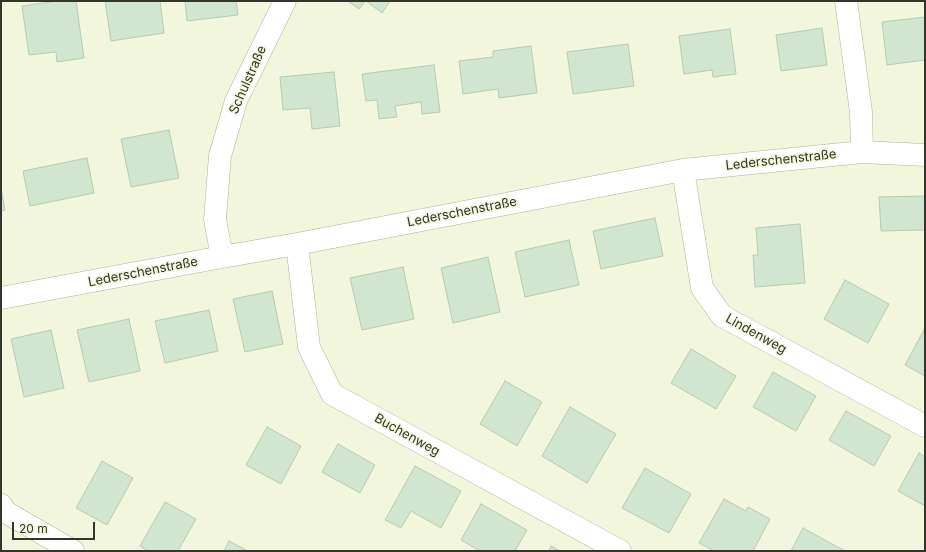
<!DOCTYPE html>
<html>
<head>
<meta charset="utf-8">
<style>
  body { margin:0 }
  #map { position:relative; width:926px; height:552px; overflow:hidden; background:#f1f6dd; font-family:Inter,sans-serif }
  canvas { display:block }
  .frame { position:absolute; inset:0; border:2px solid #34362c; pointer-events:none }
  .scale { position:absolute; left:12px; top:522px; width:83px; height:18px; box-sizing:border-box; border:2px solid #34362c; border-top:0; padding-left:5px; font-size:12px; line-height:14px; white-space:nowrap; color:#34362c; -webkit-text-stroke:3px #f1f6dd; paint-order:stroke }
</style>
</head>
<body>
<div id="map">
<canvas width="926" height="552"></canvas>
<div class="frame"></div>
<div class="scale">20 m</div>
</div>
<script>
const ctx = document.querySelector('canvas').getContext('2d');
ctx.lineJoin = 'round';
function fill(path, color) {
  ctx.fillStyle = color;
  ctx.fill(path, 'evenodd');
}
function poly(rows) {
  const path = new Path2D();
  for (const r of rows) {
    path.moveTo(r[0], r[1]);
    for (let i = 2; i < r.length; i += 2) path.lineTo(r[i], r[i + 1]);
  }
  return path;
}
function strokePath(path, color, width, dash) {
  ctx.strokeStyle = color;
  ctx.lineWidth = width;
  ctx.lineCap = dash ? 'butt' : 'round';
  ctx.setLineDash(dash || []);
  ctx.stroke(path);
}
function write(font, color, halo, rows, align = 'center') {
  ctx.font = font + ' Inter,sans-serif';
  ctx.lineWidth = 3;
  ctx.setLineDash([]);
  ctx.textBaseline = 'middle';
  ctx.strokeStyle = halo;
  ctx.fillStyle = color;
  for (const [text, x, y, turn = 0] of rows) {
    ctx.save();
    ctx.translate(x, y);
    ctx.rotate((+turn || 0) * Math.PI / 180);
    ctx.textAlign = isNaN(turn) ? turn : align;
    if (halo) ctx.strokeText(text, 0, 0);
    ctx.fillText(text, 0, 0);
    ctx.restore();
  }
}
const building = poly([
  [58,1,76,1,84,58,57,62,56,52,29,55,22,6,58,1],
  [105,1,160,1,164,33,111,41,105,1],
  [185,1,236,1,238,15,187,21,185,1],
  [348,1,365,1,359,9,348,1],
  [366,1,390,1,382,13,366,1],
  [925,17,925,60,887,65,882,22,925,17],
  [822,28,827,65,781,71,776,35,822,28],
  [730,29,736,74,713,77,712,70,684,74,679,36,730,29],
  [628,44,634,86,573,94,567,52,628,44],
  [531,46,537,93,499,98,498,89,463,94,459,61,493,57,493,51,531,46],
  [434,65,440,112,422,114,421,102,395,106,397,117,379,119,377,100,366,101,362,74,434,65],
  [334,72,340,126,312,129,310,108,283,110,280,77,334,72],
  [169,130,179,178,131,187,121,139,169,130],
  [87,158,94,193,30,206,23,171,87,158],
  [1,189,5,210,1,211,1,189],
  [925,196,925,230,881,231,879,197,925,196],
  [655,218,663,256,601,269,593,231,655,218],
  [800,224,805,283,755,287,753,255,758,255,756,228,800,224],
  [569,240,579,285,525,297,515,252,569,240],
  [488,257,500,312,453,323,441,268,488,257],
  [403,267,414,319,362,330,350,278,403,267],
  [845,280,889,304,868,343,824,319,845,280],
  [272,291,283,344,245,352,233,299,272,291],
  [209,310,218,351,165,363,155,321,209,310],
  [129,319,140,371,89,382,77,330,129,319],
  [925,328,925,376,905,365,925,328],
  [51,330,64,388,24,397,11,339,51,330],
  [691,349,736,376,716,409,671,383,691,349],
  [773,372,816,396,796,431,753,407,773,372],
  [505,381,542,402,517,446,480,424,505,381],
  [570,407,616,434,587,483,542,456,570,407],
  [846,411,891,436,874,466,829,440,846,411],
  [267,427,301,446,281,484,246,465,267,427],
  [338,444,375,465,360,493,322,472,338,444],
  [919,453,925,457,925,506,898,491,919,453],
  [102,461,133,478,107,525,76,508,102,461],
  [415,466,461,491,441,528,411,511,401,528,385,520,415,466],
  [645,468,691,494,669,533,622,508,645,468],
  [724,499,746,511,748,507,770,519,753,551,714,551,699,543,724,499],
  [165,502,196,519,178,551,148,551,140,546,165,502],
  [481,504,527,530,515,551,480,551,461,540,481,504],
  [803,528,845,551,791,551,803,528],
  [229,541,248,551,224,551,229,541],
  [551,546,560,551,549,551,551,546]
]);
fill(building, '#d1e5d1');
strokePath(building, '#b7cab7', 1);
const minor = poly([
  [846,1,861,112,862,152],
  [683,170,702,288,722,316,925,426],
  [297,244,309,347,332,394,620,551],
  [222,257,215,219,220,156,236,101,285,1],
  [1,298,222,257,297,244,683,170,862,152,925,155],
  [1,505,7,513,73,551]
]);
strokePath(minor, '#aeb39b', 23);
strokePath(minor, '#fff', 22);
write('13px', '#34362c', '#f1f6dd', [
  ["Schulstraße",248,80,-66],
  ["Lederschenstraße",781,160,-6],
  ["Lederschenstraße",462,212,-11],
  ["Lederschenstraße",143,272,-11],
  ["Lindenweg",756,334,29],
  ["Buchenweg",407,435,29]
]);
</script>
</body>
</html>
